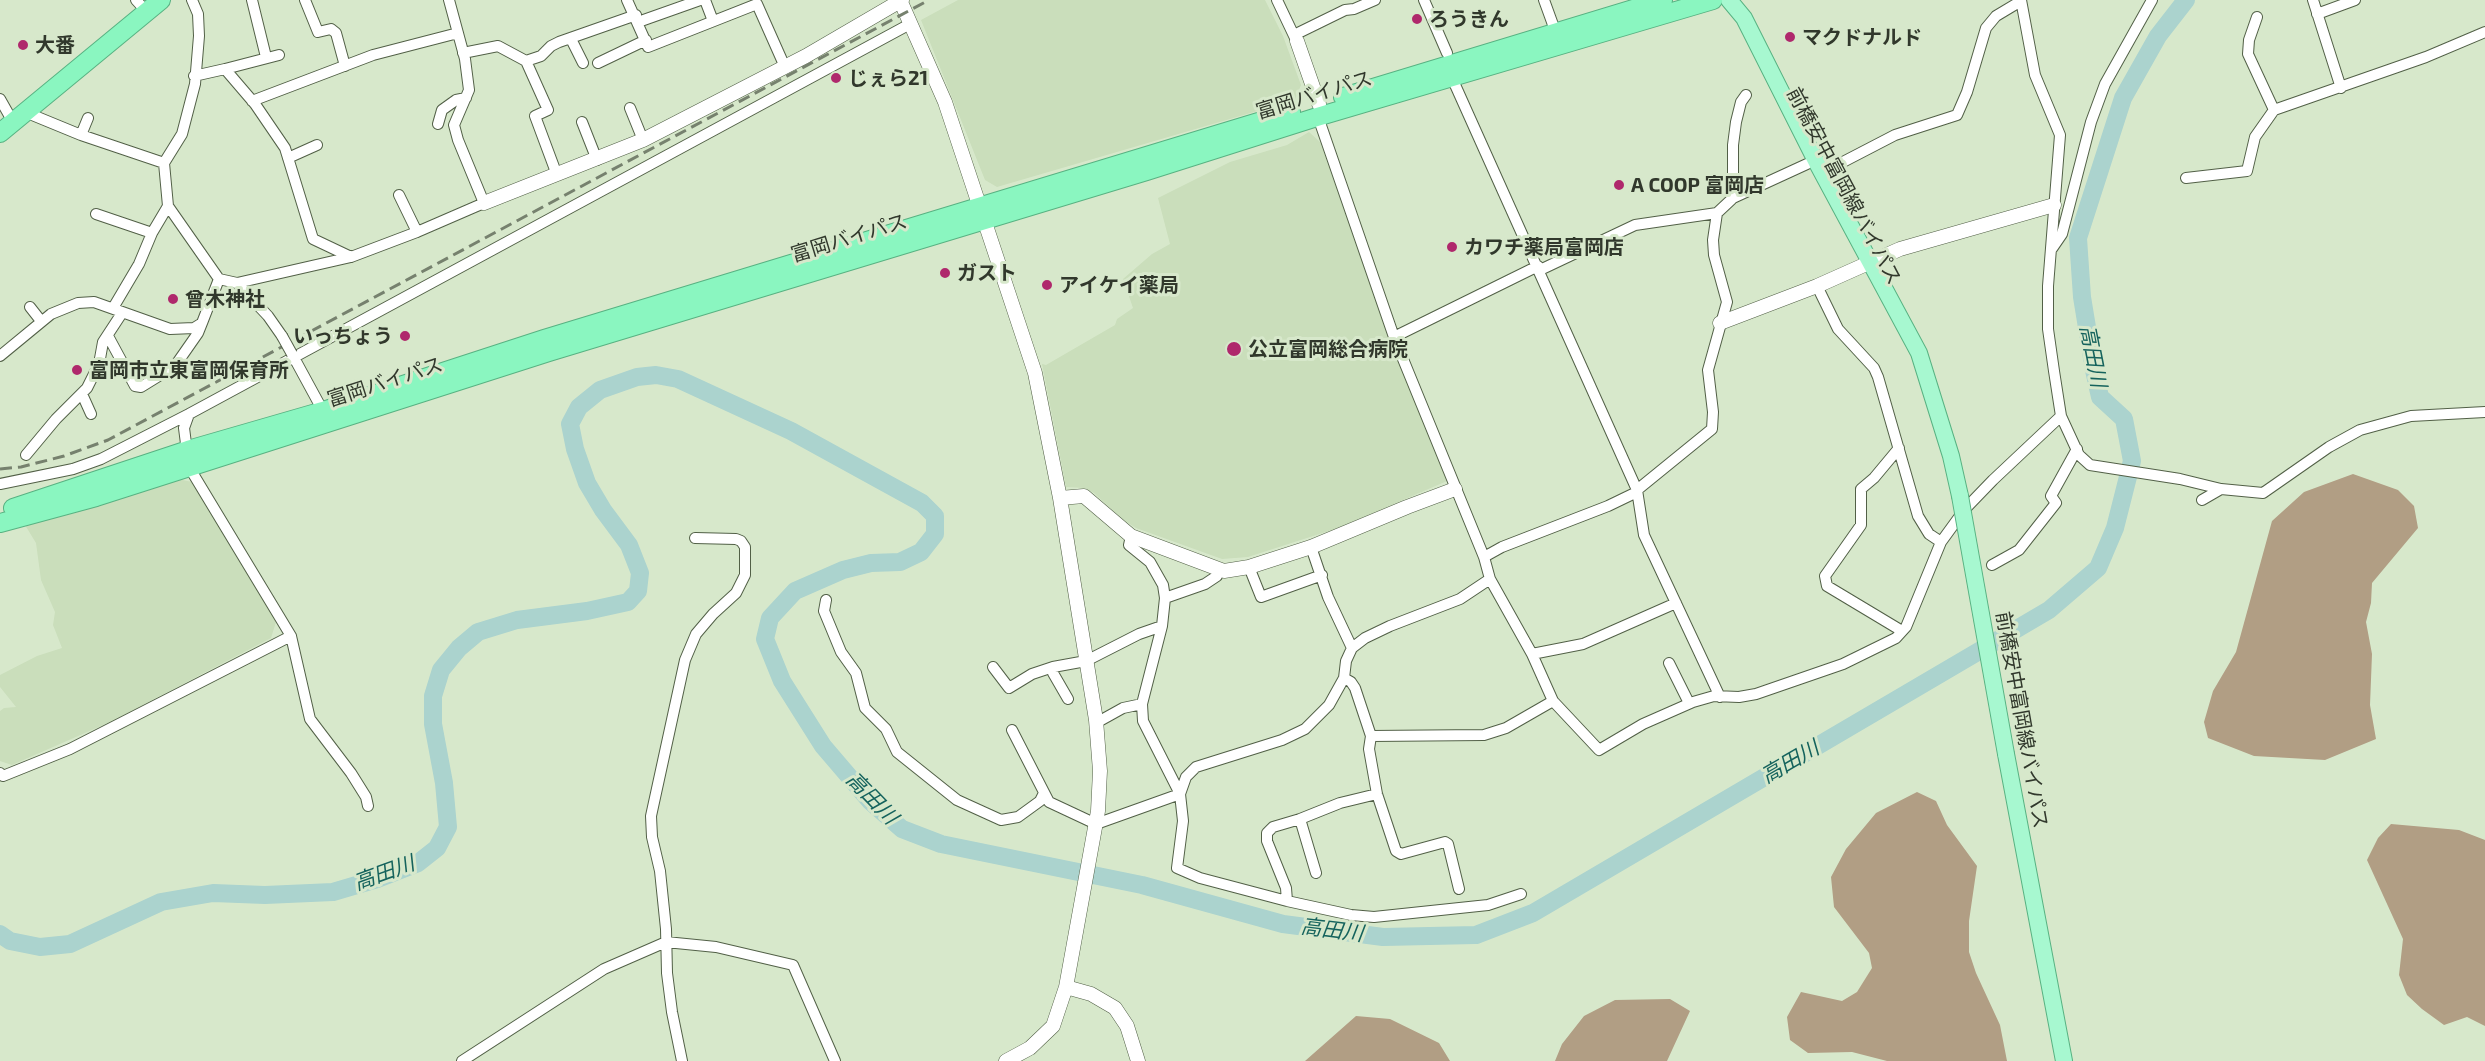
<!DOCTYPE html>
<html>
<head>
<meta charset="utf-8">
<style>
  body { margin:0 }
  canvas { display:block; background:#d7e8cb }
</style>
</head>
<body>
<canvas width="2485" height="1061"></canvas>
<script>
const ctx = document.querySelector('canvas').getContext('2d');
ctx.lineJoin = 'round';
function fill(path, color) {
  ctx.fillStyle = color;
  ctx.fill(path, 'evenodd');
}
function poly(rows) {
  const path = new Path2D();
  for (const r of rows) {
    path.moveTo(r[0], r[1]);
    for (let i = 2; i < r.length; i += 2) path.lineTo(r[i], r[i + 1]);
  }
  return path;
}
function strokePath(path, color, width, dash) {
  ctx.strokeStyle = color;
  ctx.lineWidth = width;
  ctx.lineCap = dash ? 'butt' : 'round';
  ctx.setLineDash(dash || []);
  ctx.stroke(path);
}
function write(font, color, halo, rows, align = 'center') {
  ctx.font = font + ' "Exo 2","Noto Sans JP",sans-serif';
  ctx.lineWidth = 6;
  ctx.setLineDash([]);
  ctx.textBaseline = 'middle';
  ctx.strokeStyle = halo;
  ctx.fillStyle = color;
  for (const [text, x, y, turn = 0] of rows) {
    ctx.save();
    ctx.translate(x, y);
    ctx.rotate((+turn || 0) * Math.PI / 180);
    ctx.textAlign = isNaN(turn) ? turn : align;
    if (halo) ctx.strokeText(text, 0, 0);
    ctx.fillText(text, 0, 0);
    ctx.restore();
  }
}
fill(poly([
  [958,0,1265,0,1283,36,1301,85,1295,100,997,187,985,180,921,20],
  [1309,132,1320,142,1395,353,1447,481,1338,528,1248,557,1222,559,1136,528,1122,519,1094,493,1085,488,1066,487,1042,364,1046,365,1115,325,1117,319,1133,308,1123,279,1152,254,1170,244,1158,198,1230,162,1287,145],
  [178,479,192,482,276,622,271,638,110,722,12,765,0,761,0,711,4,708,16,707,0,687,0,675,37,656,62,648,53,625,55,612,41,580,36,543,25,525]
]), '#cadebb');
fill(poly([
  [2353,474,2398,490,2414,506,2418,528,2372,583,2371,603,2366,622,2372,654,2370,705,2376,739,2325,760,2254,756,2208,738,2204,722,2213,691,2236,652,2272,521,2304,492],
  [1917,792,1936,801,1947,825,1977,866,1969,921,1969,952,1976,973,2000,1025,2007,1061,1887,1061,1852,1052,1808,1053,1790,1040,1787,1017,1801,992,1842,1001,1857,992,1872,968,1869,953,1834,907,1831,877,1846,849,1876,813],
  [2391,824,2459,830,2485,840,2485,1026,2467,1017,2444,1025,2422,1009,2407,995,2399,975,2403,939,2367,860,2378,838],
  [1670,999,1690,1011,1667,1061,1555,1061,1562,1044,1584,1016,1615,1000],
  [1356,1016,1390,1019,1439,1043,1450,1061,1305,1061]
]), '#b19e84');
strokePath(poly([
  [0,934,10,941,40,947,70,944,161,902,213,893,265,895,333,892,377,879,418,863,437,848,448,827,444,783,433,724,433,696,441,670,459,648,478,632,517,620,587,611,628,602,638,591,640,573,629,545,603,510,587,483,575,449,570,424,579,407,600,390,637,377,656,375,678,379,791,431,922,503,935,516,935,534,921,552,900,562,871,563,843,570,795,591,770,618,765,639,782,681,823,746,870,801,902,829,941,844,1142,885,1283,924,1383,937,1476,935,1533,913,2049,610,2098,568,2115,528,2132,461,2124,419,2100,397,2094,370,2082,297,2078,238,2123,98,2158,36,2186,0]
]), '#abd3ce', 18);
const minor = poly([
  [136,0,147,12],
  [192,0,198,14,199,36,195,84,182,134,164,163,168,206,219,279,237,283,351,257,417,232,484,203,458,140,454,125,469,90,465,59,449,0],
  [252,0,266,57],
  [305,0,318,32,331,29,336,33,345,66],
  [627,0,648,47,757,4,785,67],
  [705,0,713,21],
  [1277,0,1296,40],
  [1424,0,1447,53],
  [1544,0,1556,33],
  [2021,0,2035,75,2060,135,2048,286,2048,329,2054,371,2061,416,2079,455,2090,465,2180,479,2221,489,2263,493,2329,447,2360,430,2411,416,2485,412],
  [2313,0,2341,88],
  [2317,14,2355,0],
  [2257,17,2249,40,2248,54,2274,110],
  [638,22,700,0],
  [1294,35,1345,10,1354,9,1375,0],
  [571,39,583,63],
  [463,53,498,46,526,61,548,110,535,116,557,175],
  [526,61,541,56,551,46,559,42,636,15],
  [598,63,646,40],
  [225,69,279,55],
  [194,76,225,69,255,104,285,148,313,239,351,257],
  [1452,78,1637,490,1644,535,1720,697],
  [0,99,13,122],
  [252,101,373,55,458,33],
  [630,108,643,140],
  [25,112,81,135,164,163],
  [1317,114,1394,337,1484,557,1490,579,1532,654,1553,701,1599,750,1643,724,1693,702,1714,696,1739,697,1756,694,1843,664,1896,638,1906,627,1941,542,1965,509,1993,480,2061,416],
  [582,122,597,160],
  [438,124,442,110,456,100,466,98],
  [81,135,88,118],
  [288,158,317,145],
  [1818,165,1841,163,1895,135,1957,115,1967,92,1986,28,1996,16,2021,1],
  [2186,178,2247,171,2255,137,2274,110,2426,57,2485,32],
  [399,195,417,232],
  [1733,198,1733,145,1736,122,1741,102,1746,95],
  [96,214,152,233],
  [2051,250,2062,234,2091,122,2105,84,2152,0],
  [1540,270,1635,225,1717,213,1733,198,1807,164],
  [237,283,268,316,282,336],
  [1817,286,1838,329,1874,368,1878,377,1918,516,1929,534,1941,542],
  [30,307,41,321],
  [113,308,139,264,152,233,168,206],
  [108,336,135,386,141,387,175,366,198,333,202,323],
  [1394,337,1538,266],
  [292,354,323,411],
  [0,356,51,314,78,303,94,302,170,329,194,328,202,323,219,279],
  [82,394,91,414],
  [189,414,184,428,189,467,291,636,310,719,351,773,366,797,368,806],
  [1899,448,1874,478,1861,489,1861,525,1825,576,1827,586,1902,631],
  [26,455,56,419,87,388,99,364,103,342,122,313],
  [0,484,73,469,101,459,189,414,910,24],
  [1637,490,1712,429,1713,412,1708,370,1727,302,1714,255,1713,240,1717,213],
  [2202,500,2221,489],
  [1131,536,1129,545,1150,562,1163,585,1165,598,1162,626,1142,704,1143,721,1180,794,1183,821,1177,868,1200,878,1287,901,1351,915,1374,917,1488,905,1521,894],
  [1311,547,1328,597,1352,648],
  [1484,557,1502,547,1608,506,1637,492],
  [1992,565,2019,550,2056,503,2051,496,2077,449],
  [1249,567,1261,597,1322,575],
  [1165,598,1205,584,1217,576,1219,569],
  [826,600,824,611,841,652,856,673,865,708,886,729,897,752,957,800,1001,820,1018,817,1040,801,1044,793],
  [1532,654,1583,644,1676,603],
  [1669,663,1689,703],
  [993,667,1009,688,1032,674,1053,667,1086,661,1139,634,1162,626],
  [1053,667,1053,673,1068,699],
  [1344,678,1351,682,1355,688,1371,736,1484,735,1506,728,1553,701],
  [1096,723,1123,708,1142,704],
  [1012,730,1049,802,1096,824,1180,794,1186,777,1196,767,1282,740,1305,729,1329,705,1344,678,1346,661,1352,648,1365,638,1390,626,1460,599,1490,579],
  [1371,736,1369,749,1377,794,1396,851,1401,854,1445,842,1448,844,1459,889],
  [0,773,3,776,70,749,291,636],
  [1316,873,1300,819,1340,803,1377,794],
  [1287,901,1286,888,1267,841,1267,833,1273,827,1300,819],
  [462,1061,604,969,666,942,716,947,793,965,835,1061],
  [682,1061,672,1012,667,973,666,929,660,871,652,837,651,816,685,660,696,634,713,614,736,593,745,575,745,547,741,541,736,539,695,538]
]);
const tertiary = poly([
  [900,0,945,102,1035,373,1060,498,1096,720,1100,771,1098,811,1066,987,1053,1026,1030,1048,1006,1061],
  [1297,41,1319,104],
  [484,203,643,140,806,56,902,0],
  [1720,323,1817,286,1900,249,2054,205],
  [1060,498,1084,496,1131,536,1224,571,1249,567,1311,547,1407,507,1455,489],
  [1066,987,1091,994,1115,1008,1127,1026,1138,1061]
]);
const primary = poly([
  [1729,0,1744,18,1818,165,1919,353,1951,456,1960,496],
  [2006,754,2064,1061]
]);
const trunk = poly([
  [1343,97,1663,0],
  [0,133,161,0],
  [13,508,188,450,323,411,544,339,1291,112],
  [0,523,96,497,549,352,1147,171,1317,117,1713,0]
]);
strokePath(minor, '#526047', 12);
strokePath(tertiary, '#526047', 15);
strokePath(primary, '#58b282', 18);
strokePath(trunk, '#58b282', 20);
strokePath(minor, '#fff', 10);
strokePath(tertiary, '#fff', 14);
strokePath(primary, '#a7f8d0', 16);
strokePath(trunk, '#8af6c0', 18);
strokePath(poly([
  [0,469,21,467,64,456,108,440,929,0]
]), '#76816e', 3, [12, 6]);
const minorBridge = poly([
  [282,336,292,354]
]);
const primaryBridge = poly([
  [1960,496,2006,754]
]);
strokePath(minorBridge, '#526047', 12, []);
strokePath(primaryBridge, '#58b282', 18, []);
strokePath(minorBridge, '#fff', 10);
strokePath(primaryBridge, '#a7f8d0', 16);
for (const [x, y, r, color] of [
  [1417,19,6,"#af286c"],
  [1790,37,6,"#af286c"],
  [23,45,6,"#af286c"],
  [836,78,6,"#af286c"],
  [1619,185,6,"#af286c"],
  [1452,247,6,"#af286c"],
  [945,273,6,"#af286c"],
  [1047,285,6,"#af286c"],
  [173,299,6,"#af286c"],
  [405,336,6,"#af286c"],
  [1234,349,8,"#af286c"],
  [77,370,6,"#af286c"]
]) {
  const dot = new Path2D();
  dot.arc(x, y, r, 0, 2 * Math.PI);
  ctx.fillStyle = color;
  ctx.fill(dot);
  strokePath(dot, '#d7e8cb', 2);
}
write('bold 20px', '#31382c', '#d7e8cb', [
  ["ろうきん",1429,19],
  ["マクドナルド",1802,37],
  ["大番",35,45],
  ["じぇら21",848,78],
  ["A COOP 富岡店",1631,185],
  ["カワチ薬局富岡店",1464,247],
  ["ガスト",957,273],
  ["アイケイ薬局",1059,285],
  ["曾木神社",185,299],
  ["いっちょう",393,336,"right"],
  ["公立富岡総合病院",1248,349],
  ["富岡市立東富岡保育所",89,370]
], 'left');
write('20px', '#31382c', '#d7e8cb', [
  ["富岡バイパス",1314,95,-17],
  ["前橋安中富岡線バイパス",1844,186,62],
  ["富岡バイパス",849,238,-17],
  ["富岡バイパス",385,382,-18],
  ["前橋安中富岡線バイパス",2022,720,80]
]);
write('italic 21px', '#15635d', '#d7e8cb', [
  ["高田川",2093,356,79],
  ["高田川",1790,762,-30],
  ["高田川",872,798,46],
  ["高田川",384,873,-20],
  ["高田川",1332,930,7]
]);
</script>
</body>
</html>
